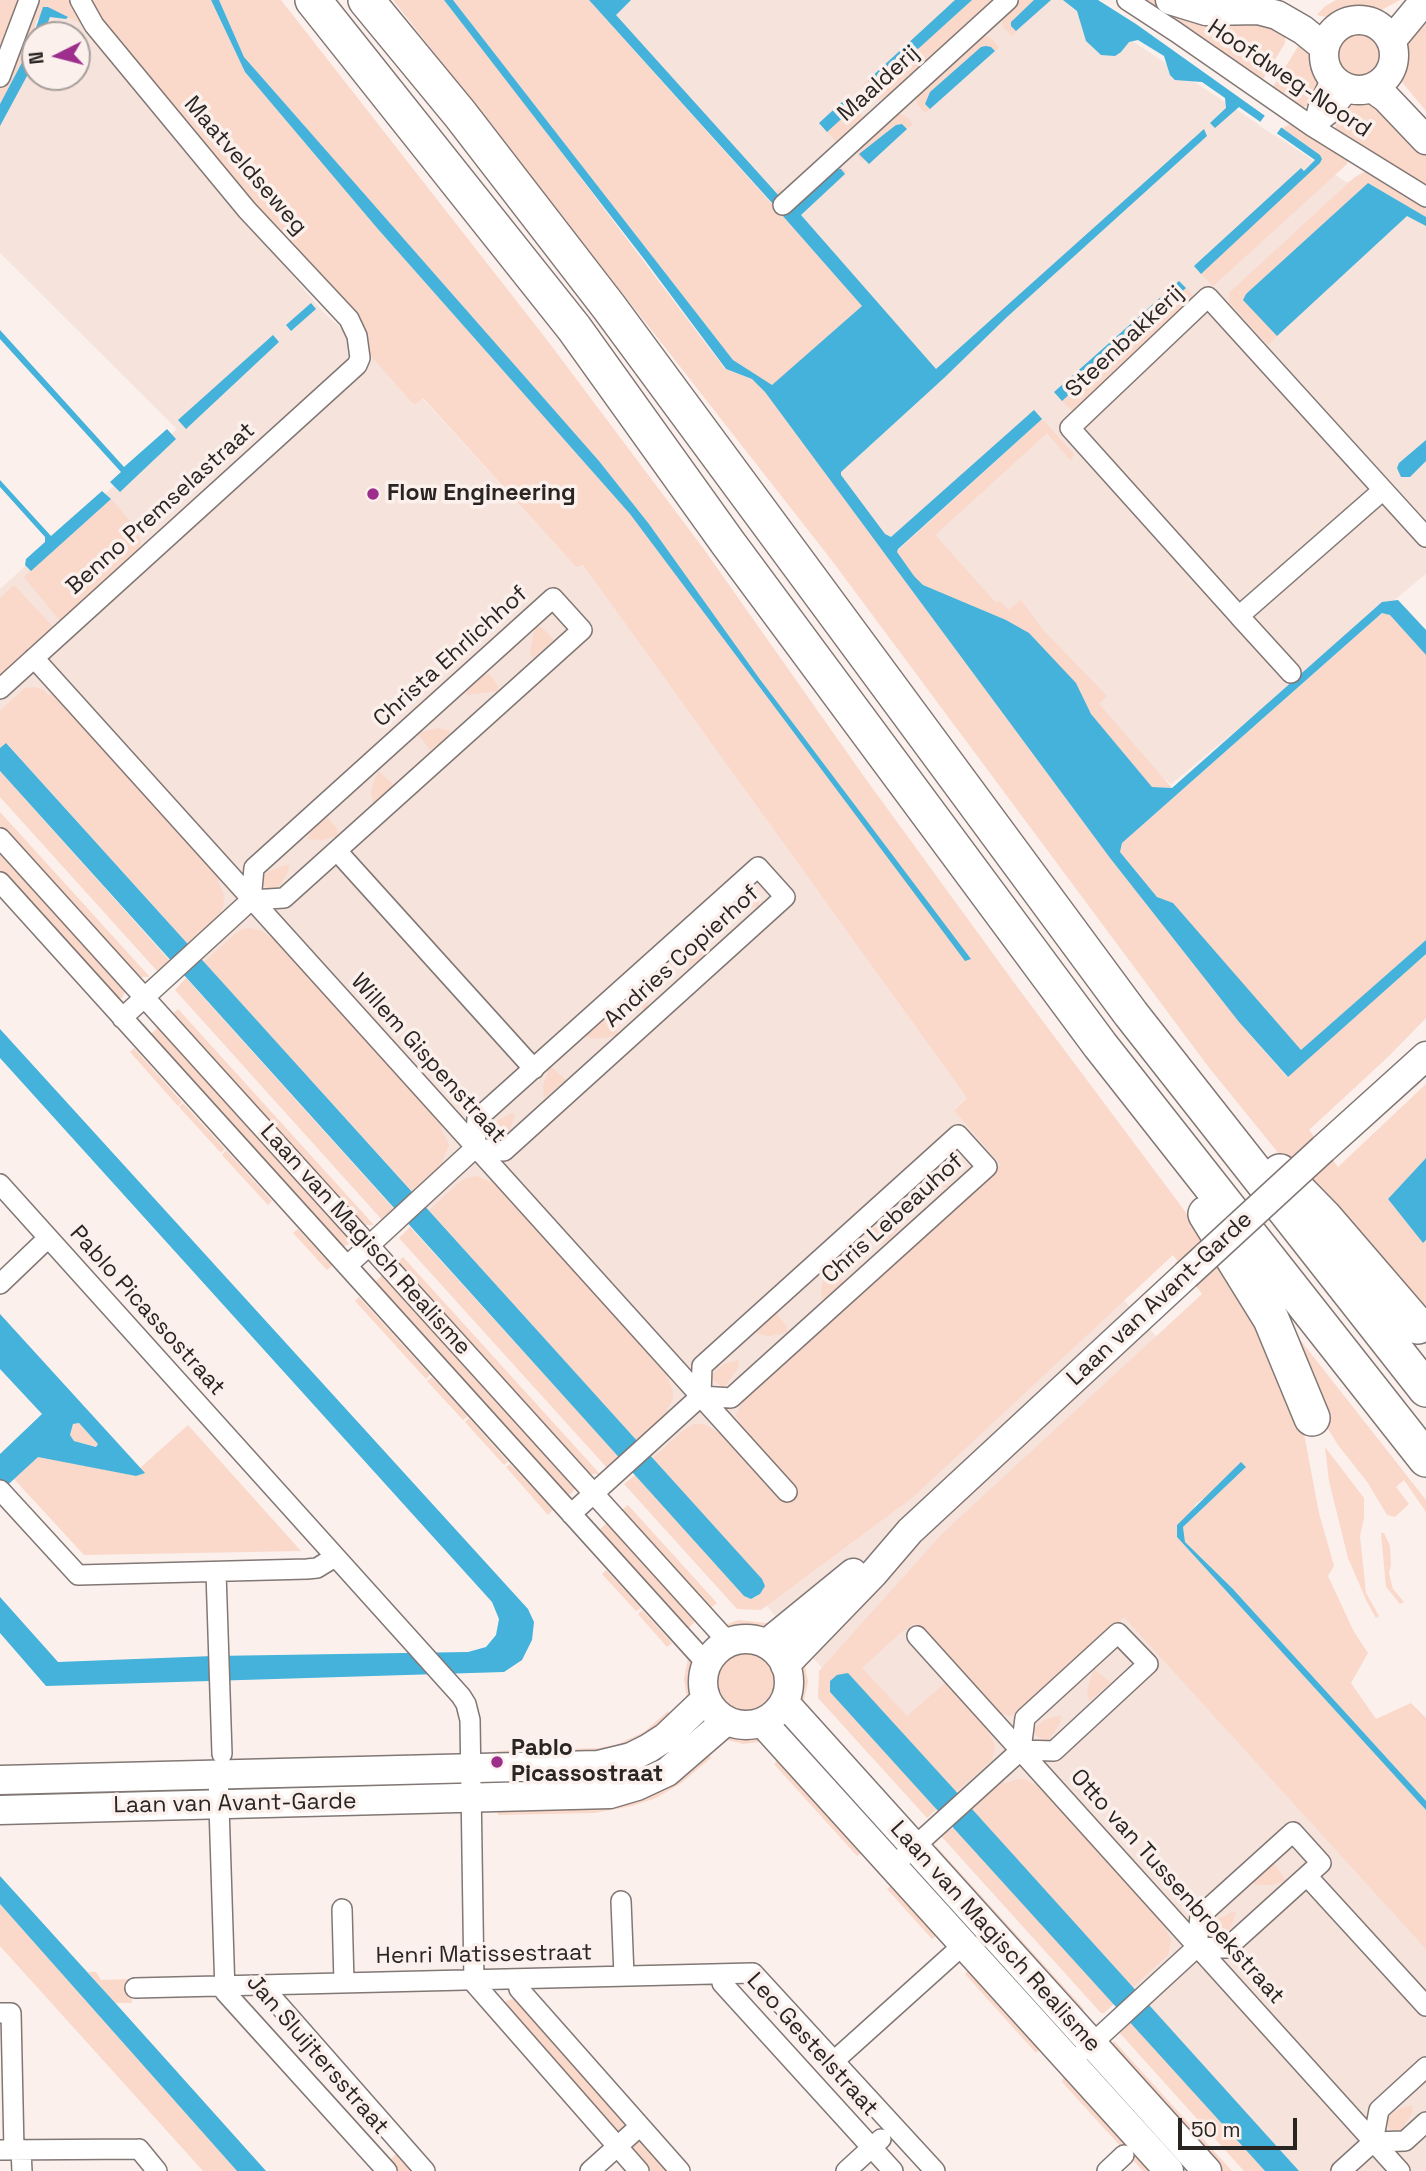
<!DOCTYPE html>
<html>
<head>
<meta charset="utf-8">
<style>
  body { margin:0 }
  #map { position:relative; width:1426px; height:2171px; overflow:hidden; background:#fbf0ec; font-family:"Space Grotesk",sans-serif }
  canvas { display:block }
  .north { position:absolute; left:21px; top:21px; width:70px; height:70px; box-sizing:border-box; background:#fbf0ec; border:2px solid #a79f9c; border-radius:50%; rotate:264deg; font-size:19px; font-weight:700; line-height:28px; text-align:center; color:#292523 }
  .north::after { content:''; display:block; margin:auto; width:24px; height:32px; background:#9d2e8c; clip-path:polygon(50% 0,100% 100%,50% 72%,0 100%) }
  .scale { position:absolute; left:1178px; top:2118px; width:119px; height:32px; box-sizing:border-box; border:4px solid #292523; border-top:0; padding-left:9px; font-size:21px; line-height:24px; white-space:nowrap; color:#292523; -webkit-text-stroke:5px #fbf0ec; paint-order:stroke }
</style>
</head>
<body>
<div id="map">
<canvas width="1426" height="2171"></canvas>
<div class="north">N</div>
<div class="scale">50 m</div>
</div>
<script>
const ctx = document.querySelector('canvas').getContext('2d');
ctx.lineJoin = 'round';
function fill(path, color) {
  ctx.fillStyle = color;
  ctx.fill(path, 'evenodd');
}
function poly(rows) {
  const path = new Path2D();
  for (const r of rows) {
    if (r.length === 3) {
      path.moveTo(r[0] + r[2], r[1]);
      path.arc(r[0], r[1], r[2], 0, 2 * Math.PI);
      continue;
    }
    path.moveTo(r[0], r[1]);
    for (let i = 2; i < r.length; i += 2) path.lineTo(r[i], r[i + 1]);
  }
  return path;
}
function strokePath(path, color, width, dash) {
  ctx.strokeStyle = color;
  ctx.lineWidth = width;
  ctx.lineCap = dash ? 'butt' : 'round';
  ctx.setLineDash(dash || []);
  ctx.stroke(path);
}
function write(font, color, halo, rows, align = 'center') {
  ctx.font = font + ' "Space Grotesk",sans-serif';
  ctx.lineWidth = 7;
  ctx.setLineDash([]);
  ctx.textBaseline = 'middle';
  ctx.strokeStyle = halo;
  ctx.fillStyle = color;
  for (const [text, x, y, turn = 0] of rows) {
    ctx.save();
    ctx.translate(x, y);
    ctx.rotate((+turn || 0) * Math.PI / 180);
    ctx.textAlign = isNaN(turn) ? turn : align;
    if (halo) ctx.strokeText(text, 0, 0);
    ctx.fillText(text, 0, 0);
    ctx.restore();
  }
}
fill(poly([
  [56,0,64,0,322,311,367,352,414,405,422,398,575,566,583,565,967,1098,954,1109,1156,1336,1083,1553,1426,1936,1426,2171,1273,2171,0,751,0,589,177,429,0,253,0,112,35,42,35,77,77,77,77,35,38,35],
  [600,0,1070,0,1346,182,1355,181,1426,223,1426,574,1171,784,887,560,833,464,934,379]
]), '#f6e3dc');
fill(poly([
  [0,0,24,0,0,68],
  [35,0,72,0,87,27,48,7,37,20,28,51,0,104,0,89,15,58],
  [89,0,211,0,245,72,377,228,630,514,965,960,970,959,759,678,649,524,599,461,244,57,219,0,281,0,547,340,703,548,865,778,1018,988,1223,1262,1301,1418,1319,1513,1334,1566,1328,1576,1354,1632,1368,1653,1351,1683,1376,1719,1411,1703,1426,1718,1426,1801,1232,1588,1185,1542,1183,1527,1245,1468,1196,1504,1177,1537,1426,1810,1426,1949,1124,1617,1020,1712,1010,1716,1000,1713,989,1704,915,1623,900,1633,862,1668,907,1716,948,1681,991,1726,987,1730,995,1745,992,1760,956,1792,848,1673,834,1678,830,1682,830,1692,937,1809,927,1818,818,1698,819,1671,943,1533,1202,1294,1173,1255,913,1497,761,1610,737,1609,624,1484,635,1475,744,1596,751,1599,760,1595,765,1586,762,1579,653,1458,685,1429,695,1424,704,1424,719,1433,722,1430,743,1430,736,1415,743,1401,1001,1165,954,1110,967,1098,583,565,576,567,423,398,414,405,367,352,297,255,99,19],
  [393,0,444,0,525,104,725,369,752,379,765,392,1110,858,1239,1022,1287,1077,1426,954,1426,1018,1389,1056,1309,1130,1338,1167,1426,1084,1426,1158,1388,1199,1423,1243,1426,1240,1426,1316,1348,1239,1207,1065,833,562],
  [453,0,589,0,772,204,780,197,776,192,780,188,793,201,840,166,847,172,845,174,841,169,782,215,862,306,772,386,733,360],
  [972,0,997,0,888,98,877,100,862,87,868,80,875,88],
  [1018,0,1034,0,1014,19,1011,26,1016,31,1012,36,1003,27,1002,17],
  [1139,0,1155,0,1160,3,1258,19,1285,33,1285,43,1260,84],
  [1336,0,1400,0,1376,13,1356,13,1331,18,1317,15,1324,7],
  [1426,6,1426,111,1401,81,1400,70,1400,42],
  [1359,55,23],
  [983,35,991,38,999,47,995,51,991,47,981,47,930,92,925,104,930,109,925,113,917,104,916,95],
  [1304,37,1315,51,1320,84,1311,105,1300,108,1271,90],
  [850,96,858,104,862,117,859,125,838,143,827,132,849,111,842,102],
  [1366,97,1426,148,1426,190,1336,131,1335,121,1350,100],
  [897,113,906,116,913,124,907,129,902,124,860,154,865,160,862,161,858,157,857,145],
  [1293,123,1348,159,1347,164,1213,286,1201,274,1322,160,1320,155,1282,128],
  [1366,171,1426,209,1426,217,1368,183,1246,294,1244,300,1277,336,1268,345,1229,302,1229,293,1355,177],
  [1186,288,1197,300,1074,412,1062,401],
  [1042,419,1074,454,1071,461,1047,433,935,535,996,603,1000,601,1008,610,1021,600,1043,630,1107,696,1099,704,1172,788,1152,787,1091,714,1076,683,1006,620,923,585,914,576,897,552],
  [111,499,136,528,141,543,137,553,61,622,24,577],
  [14,585,54,628,0,678,0,598],
  [1382,613,1390,614,1426,655,1426,940,1301,1051,1173,904,1157,897,1120,852,1122,843],
  [540,626,554,640,533,658,530,653,533,635,536,627],
  [489,674,498,686,498,691,467,695,466,691,484,675],
  [34,687,44,690,49,696,53,693,222,878,218,881,224,895,223,908,218,915,221,919,190,946,7,743,0,748,0,711,25,688],
  [438,728,451,731,443,741,430,750,418,733],
  [0,771,170,961,161,969,158,972,0,797],
  [378,771,394,785,373,803,371,791],
  [0,812,149,976,149,977,138,977,0,830],
  [327,817,337,829,338,836,322,840,307,839,313,829],
  [0,848,126,990,122,998,116,999,0,875],
  [289,864,288,872,278,889,271,891,258,881,270,871],
  [750,890,759,901,759,907,728,911,727,907,744,891],
  [250,928,262,931,270,937,273,935,445,1124,441,1128,449,1145,442,1161,446,1165,414,1193,204,962,235,934,242,929],
  [695,934,711,949,689,967,688,959,690,948],
  [186,978,395,1210,383,1221,175,990],
  [650,978,652,991,647,1010,644,1010,630,998,640,985],
  [178,1009,374,1225,363,1225,169,1017],
  [606,1016,617,1030,617,1036,593,1039,586,1036],
  [161,1025,351,1238,349,1244,342,1247,147,1037],
  [134,1048,182,1102,178,1106,130,1052],
  [550,1066,566,1080,544,1098,543,1086],
  [183,1103,225,1149,221,1153,179,1107],
  [513,1113,515,1115,510,1129,496,1144,486,1126],
  [226,1150,272,1201,268,1205,222,1155],
  [938,1170,946,1180,948,1187,917,1191,916,1187,933,1172],
  [477,1176,490,1182,494,1178,669,1370,666,1375,673,1391,673,1399,667,1409,669,1413,638,1442,429,1210,460,1182,466,1178],
  [887,1225,900,1227,892,1237,879,1246,871,1237,868,1229],
  [410,1227,620,1458,608,1469,399,1238],
  [298,1229,332,1266,327,1270,293,1233],
  [403,1257,600,1474,588,1474,394,1265],
  [827,1267,844,1282,822,1300,821,1288],
  [386,1272,576,1487,571,1494,566,1495,372,1285],
  [1261,1290,1426,1500,1426,1512,1404,1480,1396,1487,1409,1504,1395,1517,1387,1515,1368,1483,1338,1445,1318,1413],
  [359,1297,430,1375,426,1379,355,1301],
  [776,1313,787,1327,787,1333,768,1336,756,1333],
  [739,1360,738,1368,724,1388,708,1377,724,1364],
  [432,1377,468,1416,463,1420,427,1381],
  [469,1418,508,1462,504,1465,465,1422],
  [79,1423,98,1444,97,1447,74,1441,70,1435,73,1424],
  [188,1425,301,1551,84,1555,14,1479,38,1456,136,1476,144,1473,140,1468],
  [1325,1447,1364,1498,1364,1518,1360,1536,1366,1593,1379,1616,1376,1618,1367,1602,1348,1558,1329,1481],
  [510,1464,553,1510,548,1515,506,1467],
  [628,1505,717,1603,707,1611,618,1513],
  [610,1520,699,1618,685,1631,596,1533],
  [1381,1533,1384,1533,1390,1546,1391,1565,1389,1573,1393,1589,1404,1602,1400,1604,1386,1587],
  [606,1570,641,1608,636,1611,602,1574],
  [642,1610,672,1643,667,1647,638,1614],
  [739,1620,766,1623,774,1628,765,1633,754,1633,733,1631,722,1626],
  [746,1682,29],
  [691,1655,696,1667,695,1692,688,1705,684,1679,688,1658],
  [804,1660,808,1682,802,1709,796,1704,795,1691,799,1664],
  [1094,1669,1111,1683,1089,1701,1087,1690],
  [668,1711,671,1715,648,1735,606,1752,496,1756,496,1751,599,1748,616,1745,644,1732],
  [1061,1715,1060,1723,1047,1743,1030,1731,1046,1719],
  [729,1732,757,1734,767,1741,743,1744,719,1738],
  [708,1754,711,1758,680,1784,656,1798,632,1806,595,1813,498,1815,498,1809,528,1811,529,1808],
  [778,1760,862,1852,857,1856,774,1764],
  [1025,1779,1039,1787,1043,1784,1168,1922,1164,1925,1171,1940,1168,1955,1133,1987,972,1809,1002,1780,1005,1784,1014,1780],
  [954,1827,1114,2004,1104,2013,1101,2013,941,1836],
  [936,1846,1084,2009,1075,2017,935,1851],
  [1274,1863,1286,1881,1272,1885,1255,1885,1254,1881],
  [892,1885,937,1935,932,1939,887,1889],
  [0,1904,237,2171,203,2171,0,1946],
  [1234,1911,1236,1913,1231,1927,1217,1942,1207,1925],
  [969,1970,1040,2049,1036,2053,965,1974],
  [88,1972,96,1972,101,1980,131,1979,132,2003,115,2003],
  [512,1999,517,2000,626,2123,626,2131,620,2135,504,2004,506,2001],
  [1130,2021,1265,2171,1244,2171,1118,2031],
  [1114,2041,1232,2171,1215,2171,1111,2046],
  [1064,2075,1151,2171,1143,2171,1062,2082],
  [1413,2105,1412,2113,1399,2133,1390,2129,1382,2121,1399,2109],
  [641,2140,670,2171,646,2171,630,2147,633,2142],
  [397,2153,403,2156,417,2171,393,2171,389,2161]
]), '#fad8ca');
fill(poly([
  [211,0,219,0,244,57,599,461,649,524,759,678,971,959,965,961,630,514,377,228,245,72],
  [444,0,453,0,733,360,772,385,862,306,782,215,783,211,837,169,841,169,845,174,801,215,936,369,1204,129,1207,136,1007,317,944,378,841,472,841,475,885,534,891,537,1034,410,1042,419,898,549,897,552,914,576,923,585,1006,620,1029,633,1076,683,1091,714,1152,787,1172,788,1382,602,1398,600,1426,630,1426,655,1390,615,1382,613,1122,843,1120,852,1157,897,1173,903,1301,1050,1426,940,1426,954,1288,1077,1239,1022,1110,858,765,392,752,379,726,369,644,259],
  [589,0,631,0,616,15,780,197,773,204],
  [955,0,972,0,875,88,868,80],
  [1034,0,1051,0,1016,31,1011,26,1011,22],
  [1063,0,1098,0,1136,24,1320,155,1322,159,1320,163,1201,274,1194,266,1301,168,1304,171,1315,160,1239,107,1215,128,1210,123,1226,108,1225,98,1202,82,1175,80,1170,75,1164,56,1138,40,1129,42,1121,52,1115,56,1101,55,1086,41,1077,11],
  [43,7,48,7,68,17,66,19,50,17,43,35,35,35,34,63,0,126,0,104,28,51],
  [986,46,991,47,995,51,930,109,925,104,930,92,981,47],
  [842,102,850,111,827,132,819,123],
  [902,124,907,129,869,164,859,154,896,125],
  [1368,183,1426,217,1426,226,1407,216,1277,336,1243,300,1246,294],
  [1179,281,1186,288,1062,401,1054,392],
  [311,303,316,309,291,331,286,325],
  [0,330,124,467,167,429,176,439,120,492,110,482,121,472,0,339],
  [273,335,279,342,186,429,178,420],
  [1426,440,1426,461,1410,477,1401,477,1397,468,1399,463],
  [0,480,51,536,102,491,111,499,31,571,25,565,26,559,45,542,45,537,0,487],
  [6,743,762,1579,765,1586,760,1594,751,1599,744,1596,0,771,0,748],
  [0,1029,528,1609,534,1622,532,1640,522,1660,504,1672,46,1686,0,1633,0,1597,58,1662,213,1656,468,1652,486,1647,496,1635,499,1619,492,1602,0,1058],
  [1426,1158,1426,1240,1423,1243,1388,1199],
  [0,1314,145,1473,136,1476,38,1457,0,1492,0,1454,42,1414,0,1369],
  [79,1423,98,1444,96,1447,74,1441,70,1435,73,1424],
  [1241,1462,1246,1467,1183,1527,1185,1542,1232,1588,1426,1801,1426,1810,1177,1537,1177,1525],
  [848,1673,972,1809,1299,2171,1265,2171,830,1692,830,1681,837,1675],
  [0,1876,118,2006,266,2171,237,2171,0,1904]
]), '#44b2da');
fill(poly([
  [1266,114,1283,125,1275,136,1258,125]
]), '#fbf0ec');
const street = poly([
  [1127,0,1176,32,1313,127,1426,197],
  [0,77,29,0],
  [1313,127,1319,104,1332,77],
  [1313,127,1331,113,1350,89],
  [783,205,1008,0],
  [1383,490,1239,616,1070,428,1208,297,1426,537],
  [1239,616,1291,673],
  [34,658,787,1492],
  [0,689,357,365,360,358,357,336,349,319,247,210,94,25,80,0],
  [0,838,729,1643],
  [337,851,534,1069],
  [0,882,707,1664],
  [122,1018,251,900,284,898,582,630,553,598,254,868,251,900],
  [0,1184,461,1696,466,1704,470,1720,474,1983,639,2171],
  [348,1265,475,1148,477,1119,758,867,785,897,504,1151,475,1148],
  [0,1284,48,1238],
  [0,1490,78,1575,307,1569,317,1568,335,1557],
  [571,1514,701,1396,702,1366,958,1135,987,1167,731,1398,701,1396],
  [216,1572,222,1754],
  [917,1636,1400,2171],
  [218,1775,225,1992,387,2171],
  [892,1867,1021,1750,1054,1751,1148,1664,1118,1633,1025,1718,1021,1750],
  [1307,1876,1426,2006],
  [621,1901,624,1976],
  [342,1909,344,1983],
  [721,1974,722,1983,893,2171],
  [517,1979,519,1989,680,2171],
  [268,1985,271,1996,425,2171],
  [135,1988,753,1973,935,2171],
  [0,2013,11,2013,14,2150],
  [1085,2050,1197,1947,1200,1916,1293,1832,1321,1863,1227,1948,1197,1947],
  [834,2061,963,1945],
  [1373,2142,1405,2141,1426,2122],
  [139,2149,157,2171],
  [0,2150,139,2149],
  [21,2150,22,2171],
  [590,2171,639,2127],
  [846,2171,881,2139],
  [1107,2171,1124,2155],
  [1341,2171,1373,2142,1379,2110,1426,2067]
]);
const secondary = poly([
  [1170,0,1206,11,1258,10,1277,15,1303,30,1324,47],
  [1359,55,35],
  [1391,41,1425,0],
  [1372,88,1386,98,1426,140],
  [1323,1149,1426,1056],
  [746,1682,43],
  [766,1644,853,1573],
  [785,1665,874,1573,910,1531,1186,1275],
  [784,1702,1207,2171],
  [762,1722,1169,2171],
  [0,1780,598,1765,631,1757,649,1748,666,1737,706,1699],
  [0,1810,610,1794,637,1786,667,1772,726,1721]
]);
const highway = poly([
  [313,0,574,328,728,543,1100,1045,1426,1459],
  [366,0,460,114,609,307,1131,1014,1426,1389],
  [1280,1172,1324,1217,1418,1326],
  [1206,1214,1271,1319,1312,1418]
]);
strokePath(street, '#817774', 22);
strokePath(secondary, '#817774', 31);
strokePath(highway, '#817774', 38);
strokePath(street, '#fff', 19);
strokePath(secondary, '#fff', 28);
strokePath(highway, '#fff', 35);
const secondaryBridge = poly([
  [1186,1275,1323,1149]
]);
strokePath(secondaryBridge, '#817774', 31, []);
strokePath(secondaryBridge, '#fff', 28);
for (const [x, y, r, color] of [
  [373,494,7,"#9d2e8c"],
  [497,1762,7,"#9d2e8c"]
]) {
  const dot = new Path2D();
  dot.arc(x, y, r, 0, 2 * Math.PI);
  ctx.fillStyle = color;
  ctx.fill(dot);
  strokePath(dot, '#fbf0ec', 2.5);
}
write('23px', '#292523', '#fbf0ec', [
  ["Hoofdweg-Noord",1289,79,34],
  ["Maalderij",879,84,-42],
  ["Maatveldseweg",245,166,49],
  ["Steenbakkerij",1125,342,-43],
  ["Benno Premselastraat",161,509,-42],
  ["Christa Ehrlichhof",451,657,-42],
  ["Andries Copierhof",682,957,-42],
  ["Willem Gispenstraat",428,1059,48],
  ["Chris Lebeauhof",893,1219,-42],
  ["Laan van Magisch Realisme",365,1240,48],
  ["Laan van Avant-Garde",1160,1299,-43],
  ["Pablo Picassostraat",147,1311,48],
  ["Laan van Avant-Garde",235,1804,-1],
  ["Otto van Tussenbroekstraat",1177,1887,48],
  ["Laan van Magisch Realisme",995,1937,48],
  ["Henri Matissestraat",484,1955,-1],
  ["Leo Gestelstraat",812,2045,48],
  ["Jan Sluijtersstraat",317,2055,49]
]);
write('bold 23px', '#292523', '#fbf0ec', [
  ["Flow Engineering",387,494],
  ["Pablo",511,1749],
  ["Picassostraat",511,1775]
], 'left');
</script>
</body>
</html>
